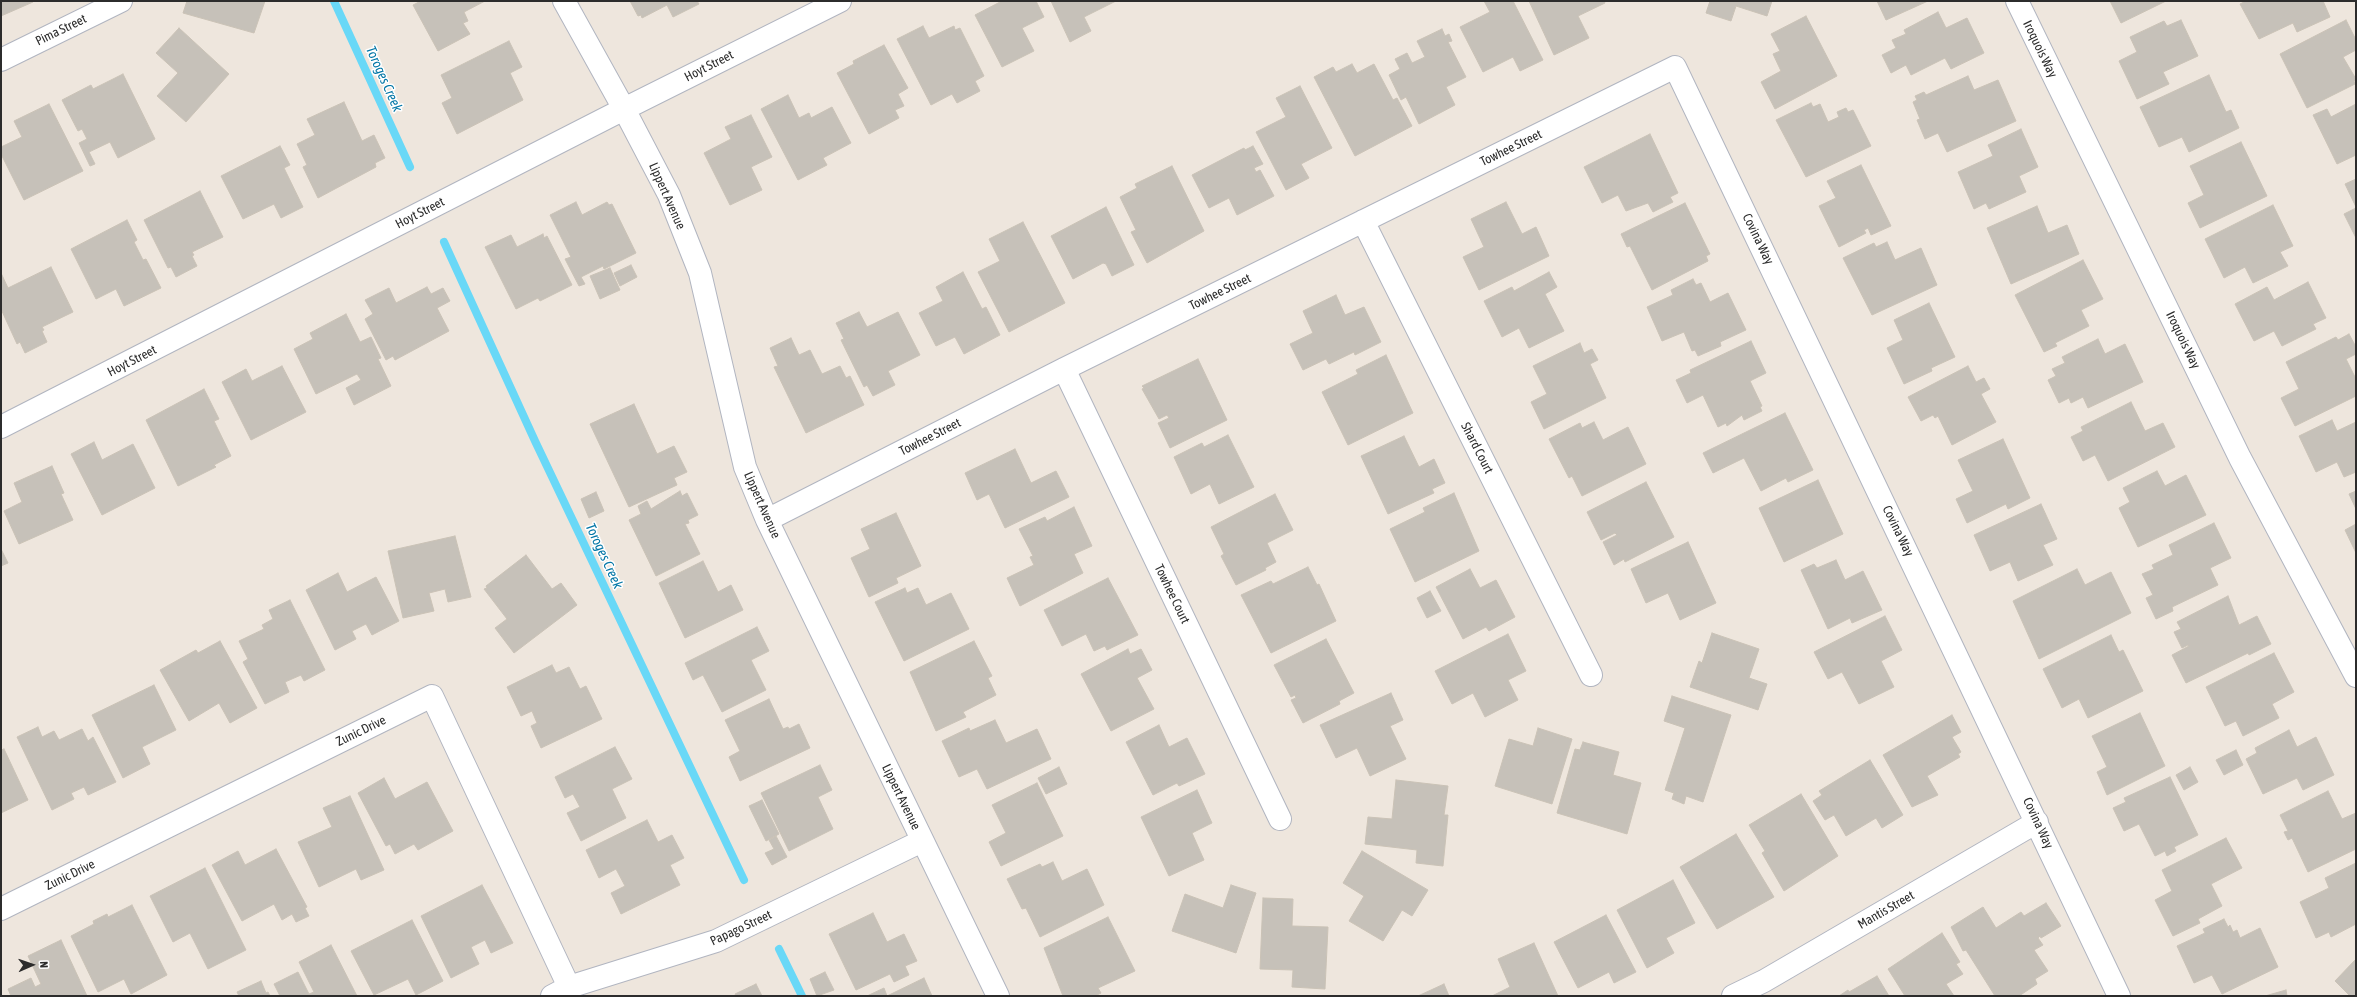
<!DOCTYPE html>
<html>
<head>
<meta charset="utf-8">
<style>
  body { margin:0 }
  #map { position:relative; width:2357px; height:997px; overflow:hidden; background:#eee6dd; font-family:"Asap Condensed",sans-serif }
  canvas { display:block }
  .frame { position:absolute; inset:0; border:2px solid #2c2c2c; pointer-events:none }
  .north { position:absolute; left:12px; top:945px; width:40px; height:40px; -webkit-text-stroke:3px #fff; paint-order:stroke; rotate:88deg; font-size:11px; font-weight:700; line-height:16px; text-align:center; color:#2c2c2c }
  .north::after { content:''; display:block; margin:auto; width:14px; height:18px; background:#2c2c2c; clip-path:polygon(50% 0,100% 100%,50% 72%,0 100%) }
</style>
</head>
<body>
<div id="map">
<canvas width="2357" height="997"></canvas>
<div class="frame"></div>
<div class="north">N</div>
</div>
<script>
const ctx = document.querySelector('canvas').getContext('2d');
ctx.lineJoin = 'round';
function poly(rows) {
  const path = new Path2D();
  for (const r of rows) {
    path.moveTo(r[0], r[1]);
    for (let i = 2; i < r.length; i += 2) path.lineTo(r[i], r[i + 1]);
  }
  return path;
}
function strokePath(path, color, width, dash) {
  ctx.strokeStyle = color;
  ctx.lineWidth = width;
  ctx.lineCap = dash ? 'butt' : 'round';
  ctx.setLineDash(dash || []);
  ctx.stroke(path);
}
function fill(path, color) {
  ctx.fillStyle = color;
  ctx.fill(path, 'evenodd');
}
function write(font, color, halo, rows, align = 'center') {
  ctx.font = font + ' "Asap Condensed",sans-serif';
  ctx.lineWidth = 3;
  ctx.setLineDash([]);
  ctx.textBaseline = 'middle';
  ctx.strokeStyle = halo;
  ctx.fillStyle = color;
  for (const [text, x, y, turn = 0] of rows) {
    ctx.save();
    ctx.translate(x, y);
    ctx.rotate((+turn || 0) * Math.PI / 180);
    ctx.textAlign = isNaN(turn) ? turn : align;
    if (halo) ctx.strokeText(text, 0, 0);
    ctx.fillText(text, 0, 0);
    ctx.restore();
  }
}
strokePath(poly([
  [334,1,410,167],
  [444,242,535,441,744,880],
  [779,949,802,996]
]), '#69d8f7', 8);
const building = poly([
  [1,1,33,1,33,2,1,16,1,1],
  [187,1,265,1,254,33,183,13,187,1],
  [421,1,485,1,464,12,468,21,463,23,470,34,438,51,413,5,421,1],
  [630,1,697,1,699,4,673,17,667,5,642,18,641,15,638,16,630,1],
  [1002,1,1036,1,1044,17,1022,28,1034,51,1002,67,975,15,1002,1],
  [1051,1,1116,1,1084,17,1091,31,1070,42,1051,1],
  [1484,1,1513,1,1543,60,1520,71,1513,57,1483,72,1460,27,1490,12,1484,1],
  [1529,1,1604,1,1605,3,1578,16,1589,38,1554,55,1529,1],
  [1710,1,1772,1,1767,16,1736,6,1731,21,1706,13,1710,1],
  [1877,1,1928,1,1886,20,1877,1],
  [2110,1,2166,1,2121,23,2110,1],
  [2246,1,2323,1,2330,17,2297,32,2293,23,2259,39,2240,4,2246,1],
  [1938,12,1946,28,1967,18,1984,53,1951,69,1945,58,1911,75,1906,65,1891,73,1882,55,1896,48,1892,40,1906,34,1904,30,1938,12],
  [1806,16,1837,76,1775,109,1761,82,1781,71,1773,54,1780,51,1771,34,1806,16],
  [2181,20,2198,56,2163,72,2169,84,2137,99,2119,61,2137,52,2130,37,2164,21,2167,26,2181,20],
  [2346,20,2356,40,2356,50,2343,57,2356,79,2354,81,2355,84,2307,108,2280,54,2346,20],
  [923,26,929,38,954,26,955,30,960,28,984,76,975,81,980,91,957,103,952,94,931,105,897,39,923,26],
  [179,28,229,74,186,122,157,96,178,73,156,53,179,28],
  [1442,29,1445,36,1449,34,1452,41,1448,42,1466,77,1446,87,1455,105,1419,124,1406,97,1401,100,1389,75,1400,69,1395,59,1407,53,1412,63,1425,57,1417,41,1442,29],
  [509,41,522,67,510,73,523,100,457,134,442,103,452,98,441,75,509,41],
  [884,45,908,88,898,94,904,106,895,110,899,118,869,134,837,73,854,64,853,61,884,45],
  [1352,64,1357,73,1374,64,1393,100,1397,98,1412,126,1355,156,1314,77,1333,67,1336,72,1352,64],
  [123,74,155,139,118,158,110,142,89,152,95,164,90,166,79,143,87,139,82,129,78,131,62,100,91,85,93,89,123,74],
  [2209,75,2226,112,2231,110,2239,128,2189,152,2182,137,2159,147,2140,107,2209,75],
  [1968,76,1974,90,1998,80,2016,121,1947,152,1938,133,1925,139,1917,120,1920,119,1913,102,1917,100,1915,96,1924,92,1926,95,1968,76],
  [1300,86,1332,148,1301,164,1309,178,1286,190,1256,132,1286,117,1276,98,1300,86],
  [788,95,799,118,809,113,811,118,832,107,851,143,823,158,827,165,798,180,761,109,788,95],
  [344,102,362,141,374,135,385,158,375,163,376,167,318,198,303,167,307,165,297,144,315,135,307,119,344,102],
  [1811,103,1813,107,1820,104,1828,122,1839,117,1837,112,1846,108,1848,112,1853,110,1871,146,1806,177,1776,120,1811,103],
  [49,104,83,171,24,200,1,154,1,147,22,137,14,121,49,104],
  [2356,104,2356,155,2337,164,2313,115,2327,109,2331,117,2356,104],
  [751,115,772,157,751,167,762,190,730,205,704,153,731,139,725,127,751,115],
  [2021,129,2038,167,2019,176,2026,192,1989,209,1986,203,1974,209,1958,172,1993,156,1988,145,2021,129],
  [1650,134,1678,193,1670,197,1673,202,1653,212,1648,203,1626,211,1618,195,1602,203,1584,167,1650,134],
  [2241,142,2267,196,2200,228,2188,203,2204,195,2190,166,2241,142],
  [280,146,290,165,284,168,303,207,281,218,274,204,243,219,221,176,280,146],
  [1253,146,1263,164,1254,168,1256,172,1260,170,1274,196,1237,215,1229,198,1209,208,1192,175,1244,148,1245,150,1253,146],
  [1861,165,1891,226,1871,235,1868,228,1864,230,1866,233,1839,247,1819,206,1836,198,1827,181,1861,165],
  [1172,166,1204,231,1147,263,1131,232,1136,230,1120,197,1137,188,1135,184,1172,166],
  [2356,179,2356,207,2345,184,2356,179],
  [200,191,223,237,192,252,194,255,192,256,197,266,176,277,171,267,168,268,144,220,200,191],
  [576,202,582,215,607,202,609,205,612,204,636,253,604,269,603,266,581,277,585,284,579,286,565,259,571,257,550,215,576,202],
  [1506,202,1522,234,1536,227,1549,256,1479,290,1463,257,1484,247,1471,219,1506,202],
  [1685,203,1710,254,1706,256,1708,261,1652,290,1630,246,1627,247,1621,234,1685,203],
  [2273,205,2293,246,2280,252,2288,266,2253,283,2245,267,2224,278,2205,239,2273,205],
  [2037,206,2048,233,2067,225,2079,254,2011,284,1987,228,2037,206],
  [1106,207,1134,265,1112,276,1106,264,1103,263,1073,279,1051,236,1106,207],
  [2356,208,2356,238,2344,214,2356,208],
  [127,220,137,240,134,242,143,260,146,259,161,288,124,306,116,289,96,299,71,249,127,220],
  [1023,222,1065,303,1009,332,978,272,1000,261,989,239,1023,222],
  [543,234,544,238,547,236,572,285,540,301,538,298,516,309,485,247,511,235,517,247,543,234],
  [1887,242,1895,260,1921,248,1937,285,1872,315,1843,258,1874,243,1876,247,1887,242],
  [2083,260,2103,299,2081,310,2089,326,2055,343,2057,346,2044,352,2015,295,2083,260],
  [631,265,637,277,620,286,614,273,631,265],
  [51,267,73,312,42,327,44,330,42,331,47,342,25,353,20,342,17,344,1,309,1,273,8,288,51,267],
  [610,268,620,290,600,299,590,276,610,268],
  [963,272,982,309,986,307,1000,335,964,354,955,337,936,346,919,313,943,301,936,287,963,272],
  [1549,272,1557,287,1545,294,1564,331,1529,348,1519,328,1502,337,1484,301,1512,287,1514,291,1549,272],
  [1693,279,1696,285,1701,283,1710,302,1728,293,1746,330,1720,342,1721,346,1698,356,1695,350,1692,351,1684,332,1662,341,1647,307,1673,295,1671,290,1693,279],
  [2308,282,2326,318,2313,324,2316,329,2282,346,2274,331,2254,341,2235,304,2267,287,2274,300,2308,282],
  [427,287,431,294,443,288,450,301,437,308,449,331,395,360,393,356,386,360,365,319,373,314,365,300,389,288,396,303,427,287],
  [1336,295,1345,315,1364,307,1381,342,1355,355,1354,352,1329,364,1326,359,1303,370,1290,344,1313,333,1303,311,1336,295],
  [1929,303,1955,357,1931,368,1932,371,1904,384,1887,348,1903,340,1894,320,1929,303],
  [859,312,867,327,898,312,920,355,888,371,895,385,873,396,867,385,864,387,841,340,844,339,836,323,859,312],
  [346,314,360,342,371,337,381,358,378,359,391,386,354,405,346,388,361,380,357,374,316,394,294,349,313,339,310,333,346,314],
  [2349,334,2356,347,2356,354,2346,359,2356,379,2356,396,2295,426,2281,398,2299,389,2286,362,2336,337,2338,340,2349,334],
  [791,338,799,355,810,350,822,374,840,366,846,378,850,376,864,405,806,433,774,367,778,366,770,348,791,338],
  [2098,339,2105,354,2125,344,2143,382,2088,408,2083,397,2071,403,2069,398,2059,403,2048,380,2056,376,2052,369,2065,363,2062,357,2098,339],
  [1751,341,1766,373,1750,381,1762,406,1760,407,1762,411,1744,420,1742,415,1727,426,1726,423,1718,427,1703,395,1687,403,1676,380,1691,373,1690,370,1751,341],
  [1580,343,1584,353,1592,349,1598,360,1590,364,1606,398,1544,429,1531,402,1547,394,1533,366,1580,343],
  [1386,355,1413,413,1348,445,1322,392,1358,374,1356,370,1386,355],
  [1198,359,1227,420,1170,448,1158,423,1169,418,1167,415,1159,419,1142,389,1144,388,1142,386,1198,359],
  [282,366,306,412,251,440,222,382,246,369,252,381,282,366],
  [1968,366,1976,382,1984,378,1990,389,1981,394,1996,422,1952,445,1938,416,1935,418,1933,415,1921,421,1908,397,1968,366],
  [204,389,219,419,214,421,231,456,214,465,216,467,178,486,146,420,204,389],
  [2131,402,2145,431,2163,423,2175,447,2108,481,2095,455,2083,461,2071,437,2083,431,2081,427,2131,402],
  [634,404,657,454,674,446,687,472,674,478,677,485,629,507,590,424,634,404],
  [1785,413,1813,470,1788,482,1786,478,1761,491,1744,458,1713,473,1703,453,1785,413],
  [2332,420,2337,431,2356,422,2356,472,2344,477,2337,462,2316,472,2299,436,2332,420],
  [1594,422,1603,440,1628,427,1646,464,1582,496,1572,476,1569,478,1549,439,1580,423,1582,428,1594,422],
  [1228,435,1254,487,1219,504,1210,484,1191,494,1174,457,1202,443,1204,447,1228,435],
  [1404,436,1419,467,1434,459,1445,483,1432,489,1434,493,1388,514,1361,456,1404,436],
  [2003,439,2030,498,2008,509,2006,504,1967,523,1956,499,1973,491,1958,460,2003,439],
  [94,442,102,460,133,444,155,488,102,515,71,454,94,442],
  [1015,449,1031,483,1056,471,1069,497,1005,528,989,494,977,500,965,473,1015,449],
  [52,466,64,493,61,494,73,520,19,544,4,511,22,502,14,483,52,466],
  [2157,471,2165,486,2186,475,2206,515,2138,547,2119,508,2130,502,2123,488,2157,471],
  [1818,480,1843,534,1784,562,1759,508,1818,480],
  [1646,482,1674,537,1625,562,1624,559,1614,565,1603,542,1617,535,1615,533,1601,540,1587,512,1646,482],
  [680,491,682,496,687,493,698,515,688,520,689,523,685,524,700,554,656,576,629,520,641,514,638,506,647,501,651,509,680,491],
  [2356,491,2356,509,2349,494,2356,491],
  [596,492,604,511,589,518,581,499,596,492],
  [1454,493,1479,551,1415,582,1390,529,1425,512,1423,508,1454,493],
  [1275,494,1293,530,1267,543,1276,562,1265,568,1266,570,1236,585,1221,556,1224,554,1211,527,1275,494],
  [2041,504,2057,539,2043,545,2053,565,2018,581,2010,562,1990,571,1974,535,2041,504],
  [1074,507,1092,546,1074,554,1083,573,1020,606,1007,578,1034,565,1030,557,1033,556,1019,529,1045,517,1047,521,1074,507],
  [896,513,921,566,896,578,898,583,869,597,851,558,870,549,861,529,896,513],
  [2214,523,2231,558,2210,568,2218,585,2172,607,2173,611,2156,619,2146,598,2153,595,2142,574,2154,569,2152,565,2173,555,2169,545,2214,523],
  [2356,524,2356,553,2345,530,2356,524],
  [455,536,471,597,448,602,445,589,429,593,434,611,403,618,388,551,455,536],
  [1688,542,1716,603,1680,620,1668,593,1646,603,1631,569,1688,542],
  [1,549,8,563,1,566,1,549],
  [526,555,552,589,561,583,577,605,514,653,495,628,507,619,484,589,487,588,486,586,526,555],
  [1836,560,1845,580,1863,571,1882,610,1852,623,1850,618,1828,629,1801,570,1814,564,1817,568,1836,560],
  [703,561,718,592,731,585,743,610,685,638,659,583,703,561],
  [1308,567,1317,585,1319,584,1336,621,1271,653,1241,595,1271,581,1273,584,1308,567],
  [1470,569,1480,588,1496,580,1515,617,1489,631,1486,627,1463,639,1436,587,1470,569],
  [2077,569,2085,585,2111,572,2131,613,2039,659,2013,601,2077,569],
  [338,573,347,592,376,577,399,621,372,635,366,624,352,631,356,639,335,650,306,590,338,573],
  [1108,578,1138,635,1107,650,1105,646,1094,651,1086,634,1062,646,1044,610,1108,578],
  [905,588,907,593,918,588,926,605,951,593,969,629,904,661,875,602,905,588],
  [1430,591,1441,611,1427,618,1417,598,1430,591],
  [2228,596,2239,625,2257,616,2271,644,2249,655,2248,653,2186,683,2172,655,2189,646,2188,645,2182,648,2174,632,2181,629,2177,622,2228,596],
  [290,600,325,670,304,681,301,675,285,682,289,692,265,704,243,662,248,659,239,641,264,629,262,625,273,619,269,610,290,600],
  [1885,616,1902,650,1881,661,1894,687,1859,704,1842,672,1828,679,1814,652,1885,616],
  [757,627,769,651,751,660,766,690,722,712,703,675,693,680,685,663,757,627],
  [1712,633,1759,649,1749,678,1767,684,1758,710,1690,687,1699,661,1702,663,1712,633],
  [1508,634,1526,671,1508,680,1518,700,1485,717,1473,693,1452,704,1435,671,1508,634],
  [2111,635,2119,652,2123,650,2143,691,2088,718,2079,699,2062,708,2043,669,2111,635],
  [1326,639,1354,693,1339,701,1340,704,1303,723,1291,700,1296,698,1295,695,1291,697,1274,665,1326,639],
  [220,641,257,708,230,723,219,703,189,721,160,670,196,650,198,653,220,641],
  [974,641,992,676,988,678,996,695,963,712,966,717,936,731,910,672,974,641],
  [1128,649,1130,654,1141,649,1152,670,1137,678,1154,709,1111,731,1081,674,1128,649],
  [2274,653,2294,692,2272,704,2279,718,2243,736,2236,721,2225,726,2206,687,2274,653],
  [552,665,556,673,569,667,580,689,586,686,602,719,541,748,531,726,537,723,532,711,521,716,507,687,552,665],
  [154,685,176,730,142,747,150,764,123,778,92,715,154,685],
  [1391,693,1403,720,1390,726,1406,759,1370,776,1357,748,1336,758,1320,725,1391,693],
  [1672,696,1731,715,1703,802,1686,796,1684,804,1672,799,1674,793,1665,790,1685,728,1664,721,1672,696],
  [769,699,783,729,788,727,789,729,799,724,810,748,740,781,729,757,740,751,725,720,769,699],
  [2140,713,2165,766,2107,795,2097,772,2107,767,2092,736,2140,713],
  [1952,715,1961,732,1952,737,1961,752,1958,754,1960,757,1927,776,1938,795,1912,807,1883,755,1952,715],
  [995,720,1006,743,1037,729,1051,759,987,789,977,769,959,777,942,741,969,728,970,731,995,720],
  [1159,725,1169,747,1187,738,1205,774,1179,786,1177,783,1153,795,1126,742,1159,725],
  [38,727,42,737,54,731,59,740,82,729,88,741,93,737,116,782,88,795,84,787,71,793,74,799,52,810,17,737,38,727],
  [1538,728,1572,739,1552,804,1495,786,1509,739,1533,746,1538,728],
  [2289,730,2297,747,2316,737,2334,775,2303,790,2297,778,2263,794,2246,759,2257,753,2255,748,2289,730],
  [1583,742,1619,752,1613,775,1641,783,1627,834,1557,813,1575,749,1580,750,1583,742],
  [615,747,632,779,612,789,626,818,581,841,567,813,580,807,573,794,565,798,555,777,615,747],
  [4,749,28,800,1,813,1,750,4,749],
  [2236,750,2243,765,2224,775,2216,760,2236,750],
  [1870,760,1903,815,1882,828,1876,818,1846,836,1834,815,1825,820,1813,801,1822,795,1819,791,1870,760],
  [820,765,832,790,818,797,833,829,789,851,761,793,820,765],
  [1059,767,1067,784,1046,794,1038,778,1059,767],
  [2190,767,2198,782,2184,790,2176,775,2190,767],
  [2170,777,2198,835,2174,847,2176,851,2167,856,2165,851,2155,856,2139,824,2124,831,2113,808,2126,802,2124,798,2170,777],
  [384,778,395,799,427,782,453,831,418,850,414,844,395,854,390,844,386,846,358,793,384,778],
  [1396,780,1448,786,1444,815,1448,815,1443,866,1416,863,1417,850,1365,844,1368,817,1392,819,1396,780],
  [1037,783,1063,836,1001,866,989,842,1006,833,992,805,1037,783],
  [1197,790,1212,823,1192,833,1204,860,1169,876,1141,817,1197,790],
  [2328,791,2342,819,2356,813,2356,849,2308,872,2292,838,2288,840,2284,832,2288,831,2280,815,2328,791],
  [1801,794,1838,856,1784,891,1762,853,1765,851,1749,825,1801,794],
  [350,796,384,870,361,880,356,869,319,887,298,842,332,827,323,808,350,796],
  [762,800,779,834,766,841,749,806,762,800],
  [647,820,658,842,672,835,684,858,670,865,680,885,621,914,611,893,625,886,616,869,599,878,586,850,647,820],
  [1736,834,1774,897,1717,929,1680,867,1736,834],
  [776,836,787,857,772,865,765,853,774,849,769,840,776,836],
  [2226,838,2242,868,2211,884,2222,906,2198,919,2200,923,2173,936,2155,900,2172,891,2162,870,2226,838],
  [276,849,307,907,305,908,309,916,296,922,292,914,282,920,274,904,242,921,212,865,238,851,245,865,276,849],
  [1362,851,1428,890,1412,916,1402,910,1383,941,1349,921,1364,896,1343,883,1362,851],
  [1053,862,1062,881,1087,869,1104,905,1040,937,1026,908,1022,909,1007,879,1040,864,1042,867,1053,862],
  [2356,863,2356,924,2331,937,2329,932,2316,938,2300,902,2329,888,2325,878,2356,863],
  [205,868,246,950,208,969,190,933,173,942,150,896,205,868],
  [1673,880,1695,923,1666,938,1674,953,1647,968,1617,910,1673,880],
  [482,885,513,943,491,953,485,940,471,947,479,964,451,978,421,916,482,885],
  [1231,885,1256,893,1236,953,1172,931,1185,894,1223,908,1231,885],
  [1263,898,1293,899,1292,926,1328,927,1325,989,1292,987,1293,970,1260,969,1263,898],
  [2046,903,2061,926,2041,938,2040,936,2038,938,2043,945,2034,950,2048,971,2035,979,2037,984,2019,996,1995,996,1966,950,1963,951,1951,927,1983,907,1996,928,2021,912,2024,916,2046,903],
  [132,905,167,975,131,994,124,979,98,992,71,936,94,924,93,921,107,914,108,917,132,905],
  [873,913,887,942,904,934,917,961,905,966,909,975,894,982,890,974,856,990,829,934,873,913],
  [1606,915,1636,972,1614,983,1609,972,1578,988,1554,942,1606,915],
  [1108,917,1135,971,1098,988,1101,993,1095,996,1063,996,1044,948,1108,917],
  [2224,919,2228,927,2230,925,2233,932,2237,930,2240,938,2260,928,2278,967,2222,994,2212,975,2194,983,2177,946,2205,933,2203,929,2224,919],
  [412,920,443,981,416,995,408,979,374,995,351,951,412,920],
  [1942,933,1960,962,1956,964,1963,974,1946,984,1954,996,1905,996,1888,969,1942,933],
  [61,940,87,996,11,996,8,989,31,978,35,987,41,984,28,956,61,940],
  [1534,943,1558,996,1492,996,1510,987,1498,959,1534,943],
  [331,945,357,996,280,996,274,984,298,972,309,994,314,992,299,962,331,945],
  [2356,959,2356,996,2350,996,2335,981,2356,959],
  [825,972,834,990,817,996,810,979,825,972],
  [1877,976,1889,996,1839,996,1848,990,1849,992,1877,976],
  [924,978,932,996,867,996,884,988,887,996,924,978],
  [261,981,266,993,268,992,270,996,239,996,237,992,261,981],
  [756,984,762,996,736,996,735,994,756,984],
  [1444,984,1449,996,1418,996,1444,984],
  [2286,990,2287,996,2265,996,2286,990]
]);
fill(building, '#c6c1b9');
strokePath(building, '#cac2b6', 1);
const minor = poly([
  [564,1,624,109,669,195,700,273,745,467,767,520,998,996],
  [2017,1,2240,458,2356,676],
  [1,60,121,1],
  [1363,221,1591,675],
  [1064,369,1280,819],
  [1,427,624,109,840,1],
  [767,520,1064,369,1675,67,2119,996],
  [1,909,432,696,569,987],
  [552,996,569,987,716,941,922,841],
  [1733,996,1764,981,2037,822]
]);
strokePath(minor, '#b1b5c0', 24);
strokePath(minor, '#fff', 22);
write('13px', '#2c2c2c', '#fff', [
  ["Pima Street",61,30,-26],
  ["Iroquois Way",2040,49,64],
  ["Hoyt Street",709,66,-27],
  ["Towhee Street",1511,148,-26],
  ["Lippert Avenue",667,196,66],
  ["Hoyt Street",420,213,-27],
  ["Covina Way",1758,239,64],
  ["Towhee Street",1220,292,-26],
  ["Iroquois Way",2183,340,64],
  ["Hoyt Street",132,361,-27],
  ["Towhee Street",930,437,-27],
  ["Shard Court",1477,448,63],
  ["Lippert Avenue",762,505,66],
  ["Covina Way",1898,531,64],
  ["Towhee Court",1172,594,64],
  ["Zunic Drive",361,731,-26],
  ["Lippert Avenue",901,797,64],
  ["Covina Way",2038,823,65],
  ["Zunic Drive",70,875,-26],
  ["Mantis Street",1886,910,-30],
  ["Papago Street",741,928,-25]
]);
write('italic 14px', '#0477a7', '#fff', [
  ["Toroges Creek",384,79,66],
  ["Toroges Creek",604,556,65]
]);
</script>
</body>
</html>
